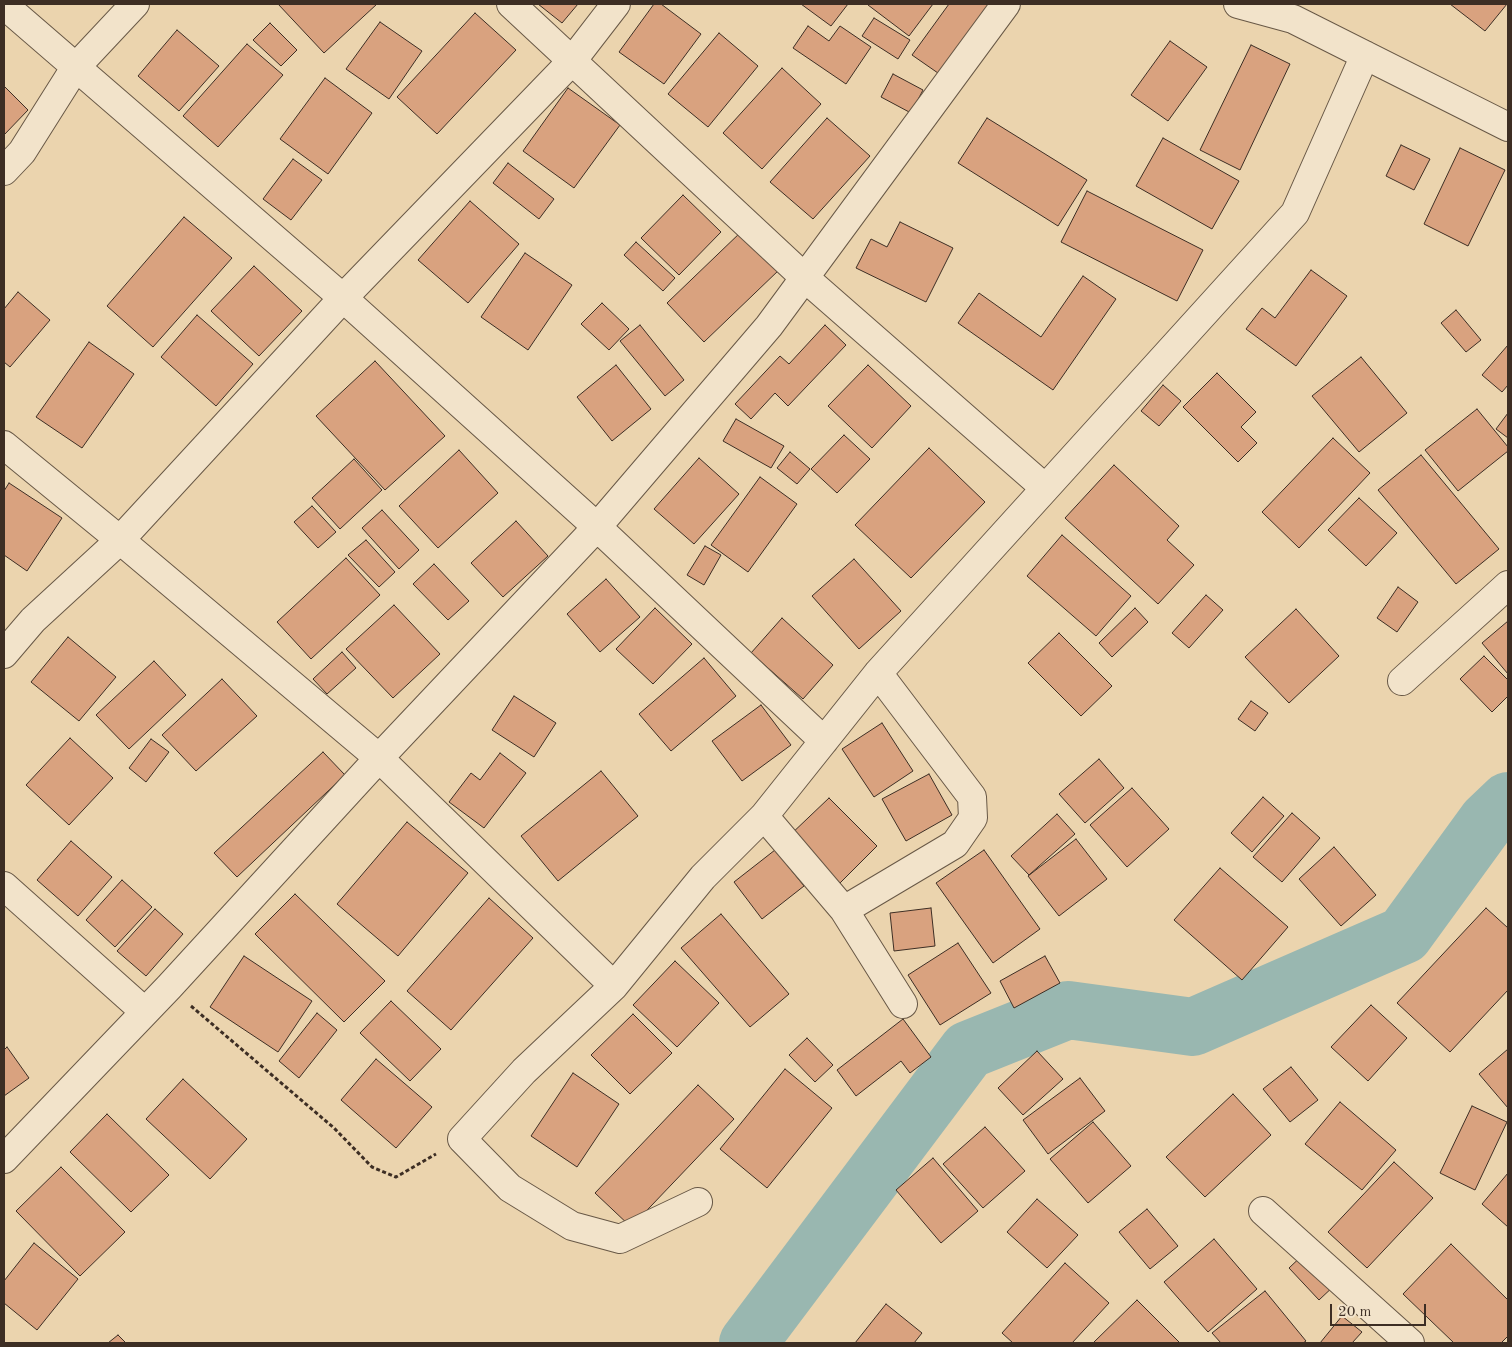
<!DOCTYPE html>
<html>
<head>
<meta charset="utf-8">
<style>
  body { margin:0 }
  #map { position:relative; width:1512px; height:1347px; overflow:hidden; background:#ebd4ae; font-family:"Old Standard TT",serif }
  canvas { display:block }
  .frame { position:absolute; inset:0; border:5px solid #3d2e24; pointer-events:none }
  .scale { position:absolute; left:1330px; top:1304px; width:96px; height:22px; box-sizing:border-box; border:2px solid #3d2e24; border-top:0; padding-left:6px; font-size:15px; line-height:18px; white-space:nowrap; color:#3d2e24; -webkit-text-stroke:4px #f2e3ca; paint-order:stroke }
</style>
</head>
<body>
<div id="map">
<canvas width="1512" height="1347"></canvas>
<div class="frame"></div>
<div class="scale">20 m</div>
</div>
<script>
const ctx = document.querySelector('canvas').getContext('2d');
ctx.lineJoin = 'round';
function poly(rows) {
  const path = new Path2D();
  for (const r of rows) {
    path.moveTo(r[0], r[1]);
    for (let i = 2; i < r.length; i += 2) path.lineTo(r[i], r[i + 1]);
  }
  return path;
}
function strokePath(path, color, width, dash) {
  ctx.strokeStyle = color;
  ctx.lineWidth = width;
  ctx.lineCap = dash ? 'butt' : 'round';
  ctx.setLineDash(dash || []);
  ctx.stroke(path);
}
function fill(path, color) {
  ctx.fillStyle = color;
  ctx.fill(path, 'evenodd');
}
strokePath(poly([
  [748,1343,968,1050,1068,1010,1193,1027,1404,935,1487,821,1508,801]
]), '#99b7b0', 58);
const building = poly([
  [278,4,377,4,324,53,278,4],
  [538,4,578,4,562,23,538,4],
  [654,4,661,4,701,34,664,84,619,52,654,4],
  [801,4,848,4,831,26,801,4],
  [869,4,933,4,909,36,868,5,869,4],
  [949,4,986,4,997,11,948,80,912,55,949,4],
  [1450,4,1507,4,1485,31,1450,4],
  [475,13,516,50,437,134,397,97,475,13],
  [874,18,910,40,898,59,862,36,874,18],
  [380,22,422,51,389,99,346,69,380,22],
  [270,23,297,50,281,66,253,40,270,23],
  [808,26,829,41,840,26,871,47,846,84,793,48,808,26],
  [177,30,219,66,179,111,138,76,177,30],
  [719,33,758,66,708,127,668,94,719,33],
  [1170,41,1207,67,1168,121,1131,95,1170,41],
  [247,44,283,75,218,147,183,116,247,44],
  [1251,45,1290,64,1240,170,1200,150,1251,45],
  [782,68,821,104,762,169,723,133,782,68],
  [893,74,923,90,911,113,881,97,893,74],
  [325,78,372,113,328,174,280,139,325,78],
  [4,86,28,110,4,135,4,86],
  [568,88,620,125,574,188,523,151,568,88],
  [827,118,870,156,813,219,770,182,827,118],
  [987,118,1087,180,1058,226,958,163,987,118],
  [1163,138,1239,181,1212,229,1136,186,1163,138],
  [1401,145,1430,159,1414,190,1386,176,1401,145],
  [1460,148,1505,170,1468,246,1424,224,1460,148],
  [293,159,322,180,291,220,263,199,293,159],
  [508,163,554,199,539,219,493,183,508,163],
  [1087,191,1203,250,1177,301,1061,242,1087,191],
  [683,195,721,232,679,275,641,238,683,195],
  [470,201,519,244,468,303,418,260,470,201],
  [184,217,232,258,153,347,107,306,184,217],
  [900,222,953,248,926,302,856,268,871,239,887,247,900,222],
  [742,231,780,269,704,342,667,303,742,231],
  [636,242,675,278,663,291,624,255,636,242],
  [525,253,572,285,528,350,481,317,525,253],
  [254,266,302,311,259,356,211,311,254,266],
  [1311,270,1347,296,1296,366,1246,329,1262,308,1275,318,1311,270],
  [1083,276,1116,299,1053,390,958,323,979,293,1041,337,1083,276],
  [18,292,50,320,10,367,4,362,4,309,18,292],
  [602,303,629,329,609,350,581,324,602,303],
  [1456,310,1481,340,1466,352,1441,323,1456,310],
  [197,315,253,364,216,406,161,357,197,315],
  [640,325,684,380,665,396,620,341,640,325],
  [825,325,846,345,788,406,775,393,751,419,735,404,780,356,789,364,825,325],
  [89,342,134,374,82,448,36,417,89,342],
  [1508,345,1508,385,1502,392,1482,375,1508,345],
  [1361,357,1407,413,1359,452,1312,396,1361,357],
  [375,361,445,436,385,490,316,416,375,361],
  [616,365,651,409,612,441,577,397,616,365],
  [868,365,911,406,872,448,828,406,868,365],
  [1217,373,1256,412,1241,427,1257,443,1238,462,1183,407,1217,373],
  [1163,385,1181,401,1159,426,1141,411,1163,385],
  [1477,409,1508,447,1508,451,1458,491,1425,450,1477,409],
  [1508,413,1508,438,1496,429,1508,413],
  [736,419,784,446,771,468,723,441,736,419],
  [844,435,870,459,837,493,811,469,844,435],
  [1333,438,1370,473,1299,548,1262,512,1333,438],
  [929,448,985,502,911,578,855,525,929,448],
  [459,450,498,493,438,548,399,506,459,450],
  [790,452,810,469,797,484,777,468,790,452],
  [1421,455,1499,549,1456,584,1378,490,1421,455],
  [699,458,739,494,694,544,654,509,699,458],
  [354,459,382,490,340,529,312,498,354,459],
  [1114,465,1179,526,1167,540,1194,565,1158,604,1065,518,1114,465],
  [760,477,797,504,748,572,711,545,760,477],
  [9,483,62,518,27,571,4,555,4,491,9,483],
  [1359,498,1397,533,1366,566,1328,530,1359,498],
  [312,506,336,532,318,548,294,522,312,506],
  [382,510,419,550,399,569,362,528,382,510],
  [516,521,548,556,503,597,471,563,516,521],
  [1062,535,1131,596,1096,636,1027,576,1062,535],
  [366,540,395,572,379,587,348,555,366,540],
  [705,546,721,555,704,585,687,575,705,546],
  [346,558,380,595,311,659,277,622,346,558],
  [854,559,901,611,859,649,812,596,854,559],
  [434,564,469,601,448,620,413,584,434,564],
  [606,579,640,617,600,652,567,614,606,579],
  [1398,587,1418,602,1397,632,1377,618,1398,587],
  [1206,595,1223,610,1189,648,1172,633,1206,595],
  [394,605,440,654,393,698,346,649,394,605],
  [655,608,692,644,653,684,616,649,655,608],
  [1135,608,1148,622,1112,657,1099,643,1135,608],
  [1296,609,1339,656,1289,703,1245,657,1296,609],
  [782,618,833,665,803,699,751,653,782,618],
  [1508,621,1508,674,1482,643,1508,621],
  [1059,633,1112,686,1081,716,1028,663,1059,633],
  [68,637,116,677,79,721,31,682,68,637],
  [342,652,356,668,327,694,313,679,342,652],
  [1484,656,1508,680,1508,696,1492,712,1460,679,1484,656],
  [704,658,736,696,671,751,639,714,704,658],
  [154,661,186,695,129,749,96,715,154,661],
  [222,679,257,716,196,771,162,735,222,679],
  [514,696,556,723,534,757,492,730,514,696],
  [1251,701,1268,713,1255,731,1238,719,1251,701],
  [761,705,791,745,742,781,712,741,761,705],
  [882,723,913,771,874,797,842,749,882,723],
  [70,738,113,778,69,825,26,785,70,738],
  [151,739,169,752,146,782,129,768,151,739],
  [323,752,345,775,237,877,214,853,323,752],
  [500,753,526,773,484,828,449,802,471,773,480,780,500,753],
  [1099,759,1124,788,1085,823,1059,794,1099,759],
  [601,771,638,816,558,881,521,836,601,771],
  [929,774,952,815,906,841,882,799,929,774],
  [1132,788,1169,829,1127,867,1090,825,1132,788],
  [1263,797,1284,816,1252,852,1231,833,1263,797],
  [829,798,877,846,837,886,788,837,829,798],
  [1292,813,1320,838,1282,882,1253,857,1292,813],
  [1057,814,1075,834,1029,875,1011,856,1057,814],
  [407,822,468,873,398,956,337,904,407,822],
  [1076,839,1107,879,1059,916,1028,876,1076,839],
  [71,841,112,877,78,916,37,880,71,841],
  [1334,847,1376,895,1341,926,1299,879,1334,847],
  [775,850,804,886,762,919,734,882,775,850],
  [984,850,1040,929,993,963,936,883,984,850],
  [1220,868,1288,927,1242,980,1174,920,1220,868],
  [122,880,152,907,115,947,86,920,122,880],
  [295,894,385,981,344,1022,255,934,295,894],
  [489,898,533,938,451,1030,407,991,489,898],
  [931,908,935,946,894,951,890,913,931,908],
  [1486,908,1508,928,1508,990,1450,1052,1397,1003,1486,908],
  [155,909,183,934,146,976,117,951,155,909],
  [721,914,789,994,750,1027,681,948,721,914],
  [958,943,991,993,940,1025,908,975,958,943],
  [244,956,312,1001,278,1052,210,1007,244,956],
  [1045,956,1060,983,1014,1008,1000,981,1045,956],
  [675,961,719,1003,677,1047,633,1005,675,961],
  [391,1001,441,1049,410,1081,360,1033,391,1001],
  [1371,1005,1407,1038,1368,1081,1331,1047,1371,1005],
  [317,1013,337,1030,299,1078,279,1061,317,1013],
  [633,1014,672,1053,630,1094,591,1055,633,1014],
  [903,1019,931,1057,910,1073,901,1061,856,1096,837,1070,903,1019],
  [807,1038,833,1065,815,1082,789,1055,807,1038],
  [7,1047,29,1078,4,1096,4,1050,7,1047],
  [1508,1049,1508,1108,1479,1074,1508,1049],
  [1037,1051,1063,1079,1023,1115,998,1088,1037,1051],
  [376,1059,432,1107,396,1148,341,1100,376,1059],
  [1291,1067,1318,1100,1290,1122,1263,1089,1291,1067],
  [785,1069,832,1108,767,1188,720,1149,785,1069],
  [573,1073,619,1104,577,1167,531,1136,573,1073],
  [1080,1078,1105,1111,1048,1154,1023,1120,1080,1078],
  [183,1079,247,1139,210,1179,146,1119,183,1079],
  [698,1085,734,1119,631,1227,595,1193,698,1085],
  [1233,1094,1271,1135,1205,1197,1166,1157,1233,1094],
  [1340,1102,1396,1150,1362,1190,1305,1144,1340,1102],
  [1472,1106,1507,1122,1475,1190,1440,1173,1472,1106],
  [107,1114,169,1175,131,1212,70,1152,107,1114],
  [1093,1122,1131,1166,1088,1203,1050,1159,1093,1122],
  [985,1127,1025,1171,983,1208,943,1164,985,1127],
  [933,1158,978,1211,941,1243,896,1190,933,1158],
  [1394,1162,1433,1198,1367,1268,1328,1232,1394,1162],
  [61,1167,125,1232,80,1276,16,1211,61,1167],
  [1508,1173,1508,1227,1482,1204,1508,1173],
  [1037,1199,1078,1235,1047,1268,1007,1232,1037,1199],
  [1147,1209,1178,1246,1150,1269,1119,1232,1147,1209],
  [1214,1239,1257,1289,1208,1332,1164,1282,1214,1239],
  [34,1243,78,1279,37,1330,4,1303,4,1281,34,1243],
  [1451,1244,1508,1300,1508,1336,1501,1343,1454,1343,1403,1294,1451,1244],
  [1306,1252,1336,1284,1319,1300,1289,1268,1306,1252],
  [1065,1263,1109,1303,1072,1343,1013,1343,1002,1333,1065,1263],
  [1265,1291,1306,1341,1303,1343,1221,1343,1212,1333,1265,1291],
  [1137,1300,1180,1343,1093,1343,1137,1300],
  [886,1304,922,1333,914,1343,855,1343,886,1304],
  [1342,1316,1362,1332,1352,1343,1320,1343,1342,1316],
  [118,1335,126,1343,108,1343,118,1335]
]);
fill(building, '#d9a27f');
strokePath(building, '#3d2e24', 1);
const minor = poly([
  [511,4,805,278,1045,488],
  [1238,4,1293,19,1508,127],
  [4,5,343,298,597,527,824,741],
  [4,171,22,152,75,68,135,4],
  [4,445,120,540,379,758,614,986],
  [4,654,33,620,120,540,343,298,572,61,616,4],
  [1402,681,1508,585],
  [764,816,844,910,903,1004],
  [4,886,144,1011],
  [844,910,955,844,973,818,972,797,878,673],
  [4,1159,169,987,379,758,597,527,769,326,1006,4],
  [698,1202,620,1239,572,1226,510,1188,462,1139,524,1071,614,986,703,877,764,816,878,673,1295,213,1365,55],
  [1263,1211,1410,1343]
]);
strokePath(minor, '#685846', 30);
strokePath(poly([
  [191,1006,334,1128,372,1167,396,1177,436,1154]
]), '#3d2e24', 3, [4, 2.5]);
strokePath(minor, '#f2e3ca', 28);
</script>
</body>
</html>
